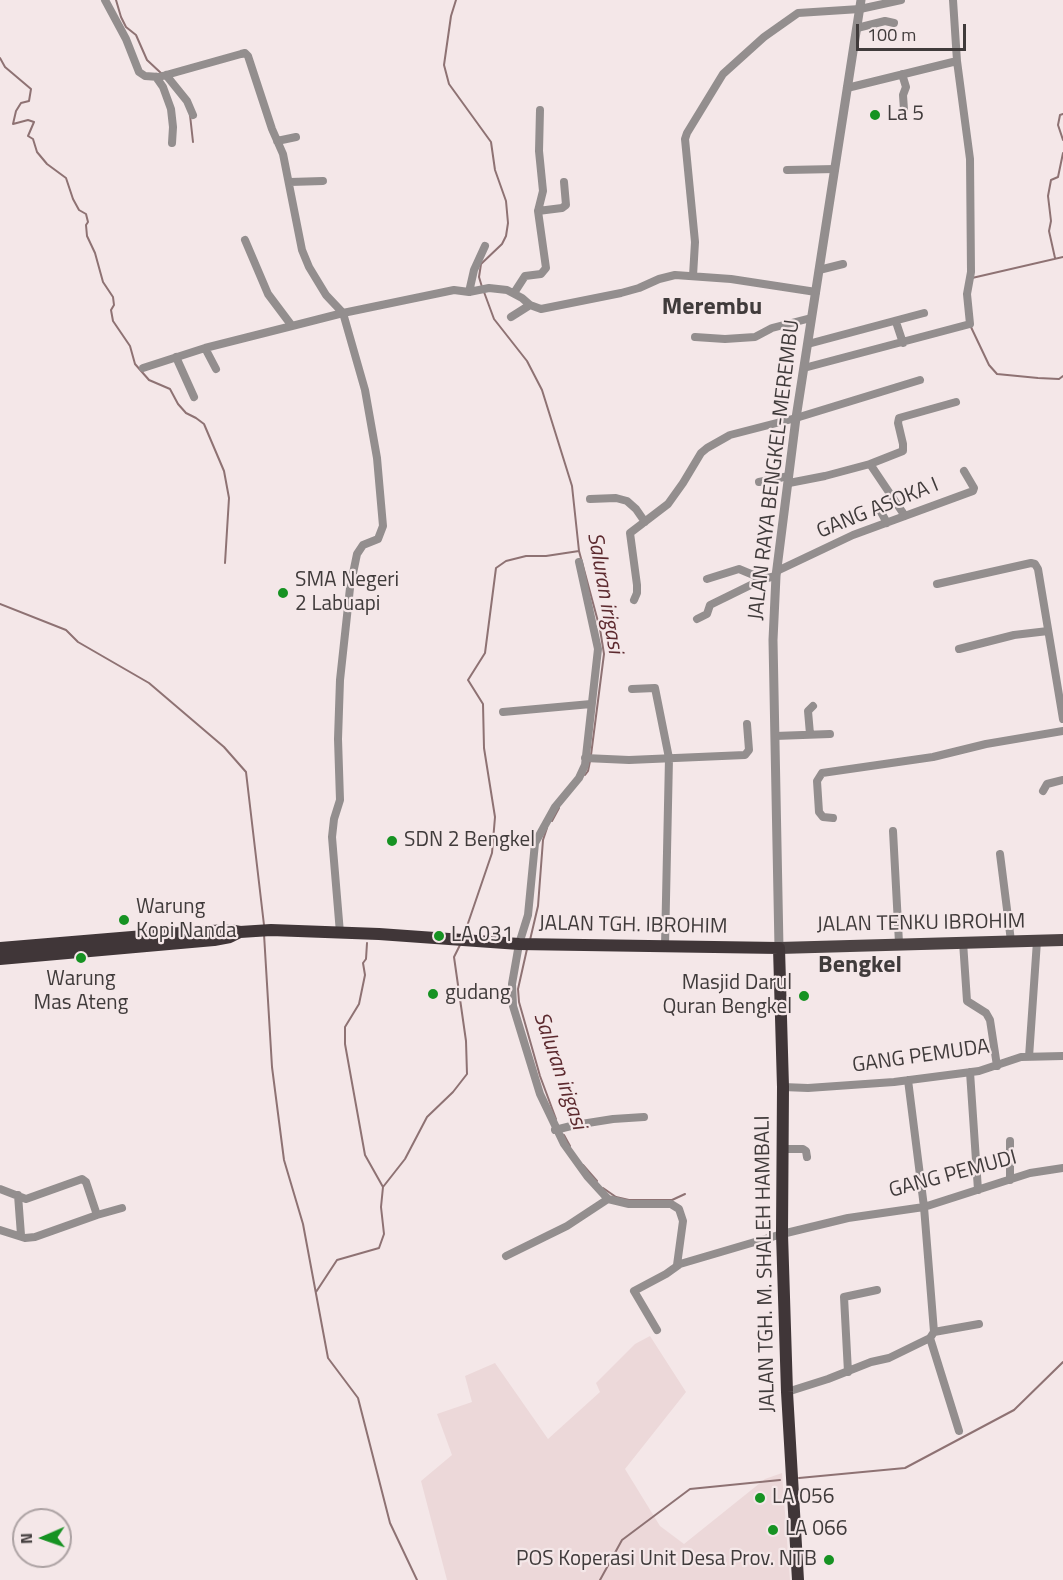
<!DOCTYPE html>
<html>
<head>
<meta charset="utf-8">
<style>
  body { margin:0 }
  #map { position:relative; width:1063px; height:1580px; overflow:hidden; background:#f4e7e8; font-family:"Titillium Web",sans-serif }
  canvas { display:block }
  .north { position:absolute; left:12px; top:1508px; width:60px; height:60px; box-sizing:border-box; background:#f4e7e8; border:2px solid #aca2a3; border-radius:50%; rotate:268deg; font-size:16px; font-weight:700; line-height:24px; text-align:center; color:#403b3b }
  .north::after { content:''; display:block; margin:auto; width:21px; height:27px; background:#169222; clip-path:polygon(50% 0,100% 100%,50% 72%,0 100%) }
  .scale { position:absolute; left:856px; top:24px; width:110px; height:27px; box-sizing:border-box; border:3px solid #403b3b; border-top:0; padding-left:8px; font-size:18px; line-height:21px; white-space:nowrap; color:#403b3b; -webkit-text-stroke:4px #f4e7e8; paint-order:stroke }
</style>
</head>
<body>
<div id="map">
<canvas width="1063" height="1580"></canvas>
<div class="north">N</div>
<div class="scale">100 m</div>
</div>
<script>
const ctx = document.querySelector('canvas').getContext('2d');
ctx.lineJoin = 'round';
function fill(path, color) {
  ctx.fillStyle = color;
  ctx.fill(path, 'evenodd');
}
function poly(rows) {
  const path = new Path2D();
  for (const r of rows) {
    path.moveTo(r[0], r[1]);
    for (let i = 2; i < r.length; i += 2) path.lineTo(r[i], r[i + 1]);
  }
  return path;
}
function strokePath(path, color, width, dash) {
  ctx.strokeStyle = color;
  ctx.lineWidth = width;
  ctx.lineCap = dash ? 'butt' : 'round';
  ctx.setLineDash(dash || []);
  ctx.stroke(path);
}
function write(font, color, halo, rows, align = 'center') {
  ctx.font = font + ' "Titillium Web",sans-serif';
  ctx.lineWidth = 4.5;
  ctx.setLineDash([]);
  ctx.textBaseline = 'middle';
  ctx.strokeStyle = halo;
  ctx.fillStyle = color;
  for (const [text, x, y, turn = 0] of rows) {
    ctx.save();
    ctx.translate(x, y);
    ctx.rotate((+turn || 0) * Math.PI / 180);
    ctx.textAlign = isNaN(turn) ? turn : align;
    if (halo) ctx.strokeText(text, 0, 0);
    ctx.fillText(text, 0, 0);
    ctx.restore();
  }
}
fill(poly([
  [650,1336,686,1392,625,1469,660,1526,684,1544,765,1479,782,1473,790,1580,447,1580,421,1481,452,1455,437,1414,472,1402,465,1376,495,1363,548,1439,600,1392,596,1383,635,1344]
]), '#ecd8d9');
strokePath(poly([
  [116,0,121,17,126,27,136,35,147,60,162,74],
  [456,0,451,16,444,65,449,84,491,142,495,170,506,201,508,223,506,236,502,244,481,264,479,277,482,287],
  [0,58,5,67,31,89,29,101,21,103,16,111,13,124,28,120,34,122,28,136,33,139,37,152,47,164,66,178,73,199,79,210,86,214,88,222,86,225,87,236,95,253,103,282,113,297,114,305,111,310,113,321,130,346,135,364,149,380,170,389,178,404,186,413,196,418,204,424,224,471,229,498,225,563],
  [1063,114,1060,115,1058,125,1063,140],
  [190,115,193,142],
  [1055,258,1049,231,1051,221,1048,196,1051,180,1058,177,1063,153],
  [972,278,1063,257],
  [484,292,494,319,527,361,542,390,572,486,579,551,600,629,604,654,591,755],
  [970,325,989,365,997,374,1038,378,1059,379,1063,376],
  [0,604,66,630,78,642,149,683,224,747,246,772,264,925],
  [585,775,588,771,590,761],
  [552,821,559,808],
  [264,934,272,1067,284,1160,303,1224,328,1358,358,1398,390,1523,417,1580],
  [464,935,492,853,495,817,484,748,483,704,468,680,485,653,496,568,506,561,526,556,546,556,579,551],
  [530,940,538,906,543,840,547,828],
  [367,943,366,959,363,963,365,975,359,1004,345,1027,345,1044,365,1155,383,1187],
  [527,949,518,989,519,1002,540,1076,556,1119],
  [564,1135,570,1146],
  [583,1165,597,1181],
  [603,1188,616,1197,629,1200,672,1200,685,1194],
  [316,1292,337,1260,379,1248,384,1234,381,1207,383,1187,405,1159,427,1117,453,1092,467,1074,466,1041,454,957,461,943],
  [799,1478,905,1468,1014,1410,1063,1362],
  [600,1580,622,1540,690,1489,780,1480]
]), '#8e7273', 2);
strokePath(poly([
  [105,0,126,39,139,72,145,76,159,77,241,54,245,53,248,56,272,129,283,154,302,250,309,267,326,295,343,313,365,390,377,458,383,526,378,539,363,545,357,554,350,588,340,680,338,739,340,800,334,819,332,837,340,933],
  [857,28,885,21,894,23],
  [902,74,906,87,903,95,904,110],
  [166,75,187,101,193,115],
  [156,77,163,87,171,109,173,127,172,143],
  [847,88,957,61,953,0],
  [277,141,296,137],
  [787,170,835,169],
  [290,182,323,181],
  [538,211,562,208,566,205,564,182],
  [245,240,268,294,292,326,343,313,454,290,469,292,489,288,507,290,522,298,530,305,541,309,621,293,639,288,659,279,675,275,731,279,816,292],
  [819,270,843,264],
  [693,276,695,242,685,139,687,133,723,74,764,37,798,13,860,9,901,0],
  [469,292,474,270,485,246],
  [514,293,525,276,541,274,546,268,538,211,543,191,539,151,540,110],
  [511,317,530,305],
  [896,322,903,343],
  [695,337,725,339,755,337,772,328,811,318],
  [808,344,924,313],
  [205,348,216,369],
  [176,357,194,397],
  [143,368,205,348,292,326],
  [804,368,970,324,967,294,971,272,970,159,957,61],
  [870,464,903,451,903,444,898,423,899,418,956,402],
  [759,482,789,476],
  [789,483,825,476,870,464,905,516],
  [590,499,616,498,627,501,636,509,645,522],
  [881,512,887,523],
  [579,562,598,649,585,765,579,778,555,807,535,843,528,915,519,944,512,984,513,1006,540,1094,564,1144,587,1176,608,1199,629,1204,671,1204,679,1209,683,1221,677,1265],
  [777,571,853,535,973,491,974,488,964,471],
  [707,579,739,569,763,579,776,576],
  [937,584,1031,563,1035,564,1038,569,1063,719],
  [634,600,637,593,637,585,630,533,668,504,683,483,701,453,707,448,730,435,796,418,920,380],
  [697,619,707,614,710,605,763,579],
  [959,649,1014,635,1048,631],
  [632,689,655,688,669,758,665,946],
  [503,712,591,704],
  [810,734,808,711,813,706],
  [775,736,830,734],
  [585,758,629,760,745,755,749,750,747,724],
  [1043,791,1047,784,1063,780],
  [833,818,823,817,819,812,817,781,822,773,933,757,986,744,1063,731],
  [893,831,899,943],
  [1000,854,1011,941],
  [963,942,967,1001,986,1013,990,1020,997,1066],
  [1029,1057,1037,941],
  [970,1072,978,1190],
  [783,1087,808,1088,894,1082,979,1071,1021,1057,1063,1056],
  [555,1130,575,1125,613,1119,644,1117],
  [781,1149,803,1149,806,1151,807,1157],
  [1010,1180,1010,1141],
  [0,1189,26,1199,82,1179,86,1182,97,1215],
  [18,1195,21,1235],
  [0,1230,25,1238,35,1237,97,1215,122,1208],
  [506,1256,567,1226,608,1199],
  [657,1330,634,1291,666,1274,680,1264,782,1234,848,1218,924,1207,1030,1173,1063,1168],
  [934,1332,979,1324],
  [930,1338,959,1431],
  [848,1372,844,1297,877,1290],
  [787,1392,828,1379,871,1362,889,1358,930,1338,934,1332,924,1207,908,1080]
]), '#938e8e', 8);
strokePath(poly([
  [779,948,773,640,776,576,796,418,861,0]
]), '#938e8e', 9);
strokePath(poly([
  [779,948,1063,940]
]), '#4c4344', 12);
strokePath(poly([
  [0,948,192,932,229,930,240,932],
  [0,959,214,940,230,937,240,932,271,930,379,934,519,944,779,948,783,1087,782,1234,787,1392,798,1580]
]), '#403638', 12);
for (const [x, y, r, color] of [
  [875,115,6,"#169222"],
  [283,593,6,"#169222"],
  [392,841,6,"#169222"],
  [124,920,6,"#169222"],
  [439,936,6,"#169222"],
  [81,958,6,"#169222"],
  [433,994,6,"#169222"],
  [804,996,6,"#169222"],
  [760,1498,6,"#169222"],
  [773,1530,6,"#169222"],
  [829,1560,6,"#169222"]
]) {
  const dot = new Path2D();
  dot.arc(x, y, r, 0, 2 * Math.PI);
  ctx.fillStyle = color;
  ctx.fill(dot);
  strokePath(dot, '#f4e7e8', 2);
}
write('21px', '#403b3b', '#f4e7e8', [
  ["La 5",887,115],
  ["SMA Negeri",295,581],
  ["2 Labuapi",295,605],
  ["SDN 2 Bengkel",404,841],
  ["Warung",136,908],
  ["Kopi Nanda",136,932],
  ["LA 031",451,936],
  ["Warung",81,980,"center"],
  ["Mas Ateng",81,1004,"center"],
  ["Masjid Darul",792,984,"right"],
  ["Quran Bengkel",792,1008,"right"],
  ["gudang",445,994],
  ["LA 056",772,1498],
  ["LA 066",785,1530],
  ["POS Koperasi Unit Desa Prov. NTB",817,1560,"right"]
], 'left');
write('21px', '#403b3b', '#f4e7e8', [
  ["JALAN RAYA BENGKEL-MEREMBU",775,470,-83],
  ["GANG ASOKA I",878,509,-22],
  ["JALAN TENKU IBROHIM",921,924,-1],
  ["JALAN TGH. IBROHIM",633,926,1],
  ["GANG PEMUDA",921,1057,-8],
  ["GANG PEMUDI",953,1175,-15],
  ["JALAN TGH. M. SHALEH HAMBALI",766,1264,-91]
]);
write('italic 22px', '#5c292e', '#f4e7e8', [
  ["Saluran irigasi",604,593,80],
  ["Saluran irigasi",559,1071,71]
]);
write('bold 24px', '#403b3b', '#f4e7e8', [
  ["Merembu",712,308],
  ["Bengkel",860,966]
]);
</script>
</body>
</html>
